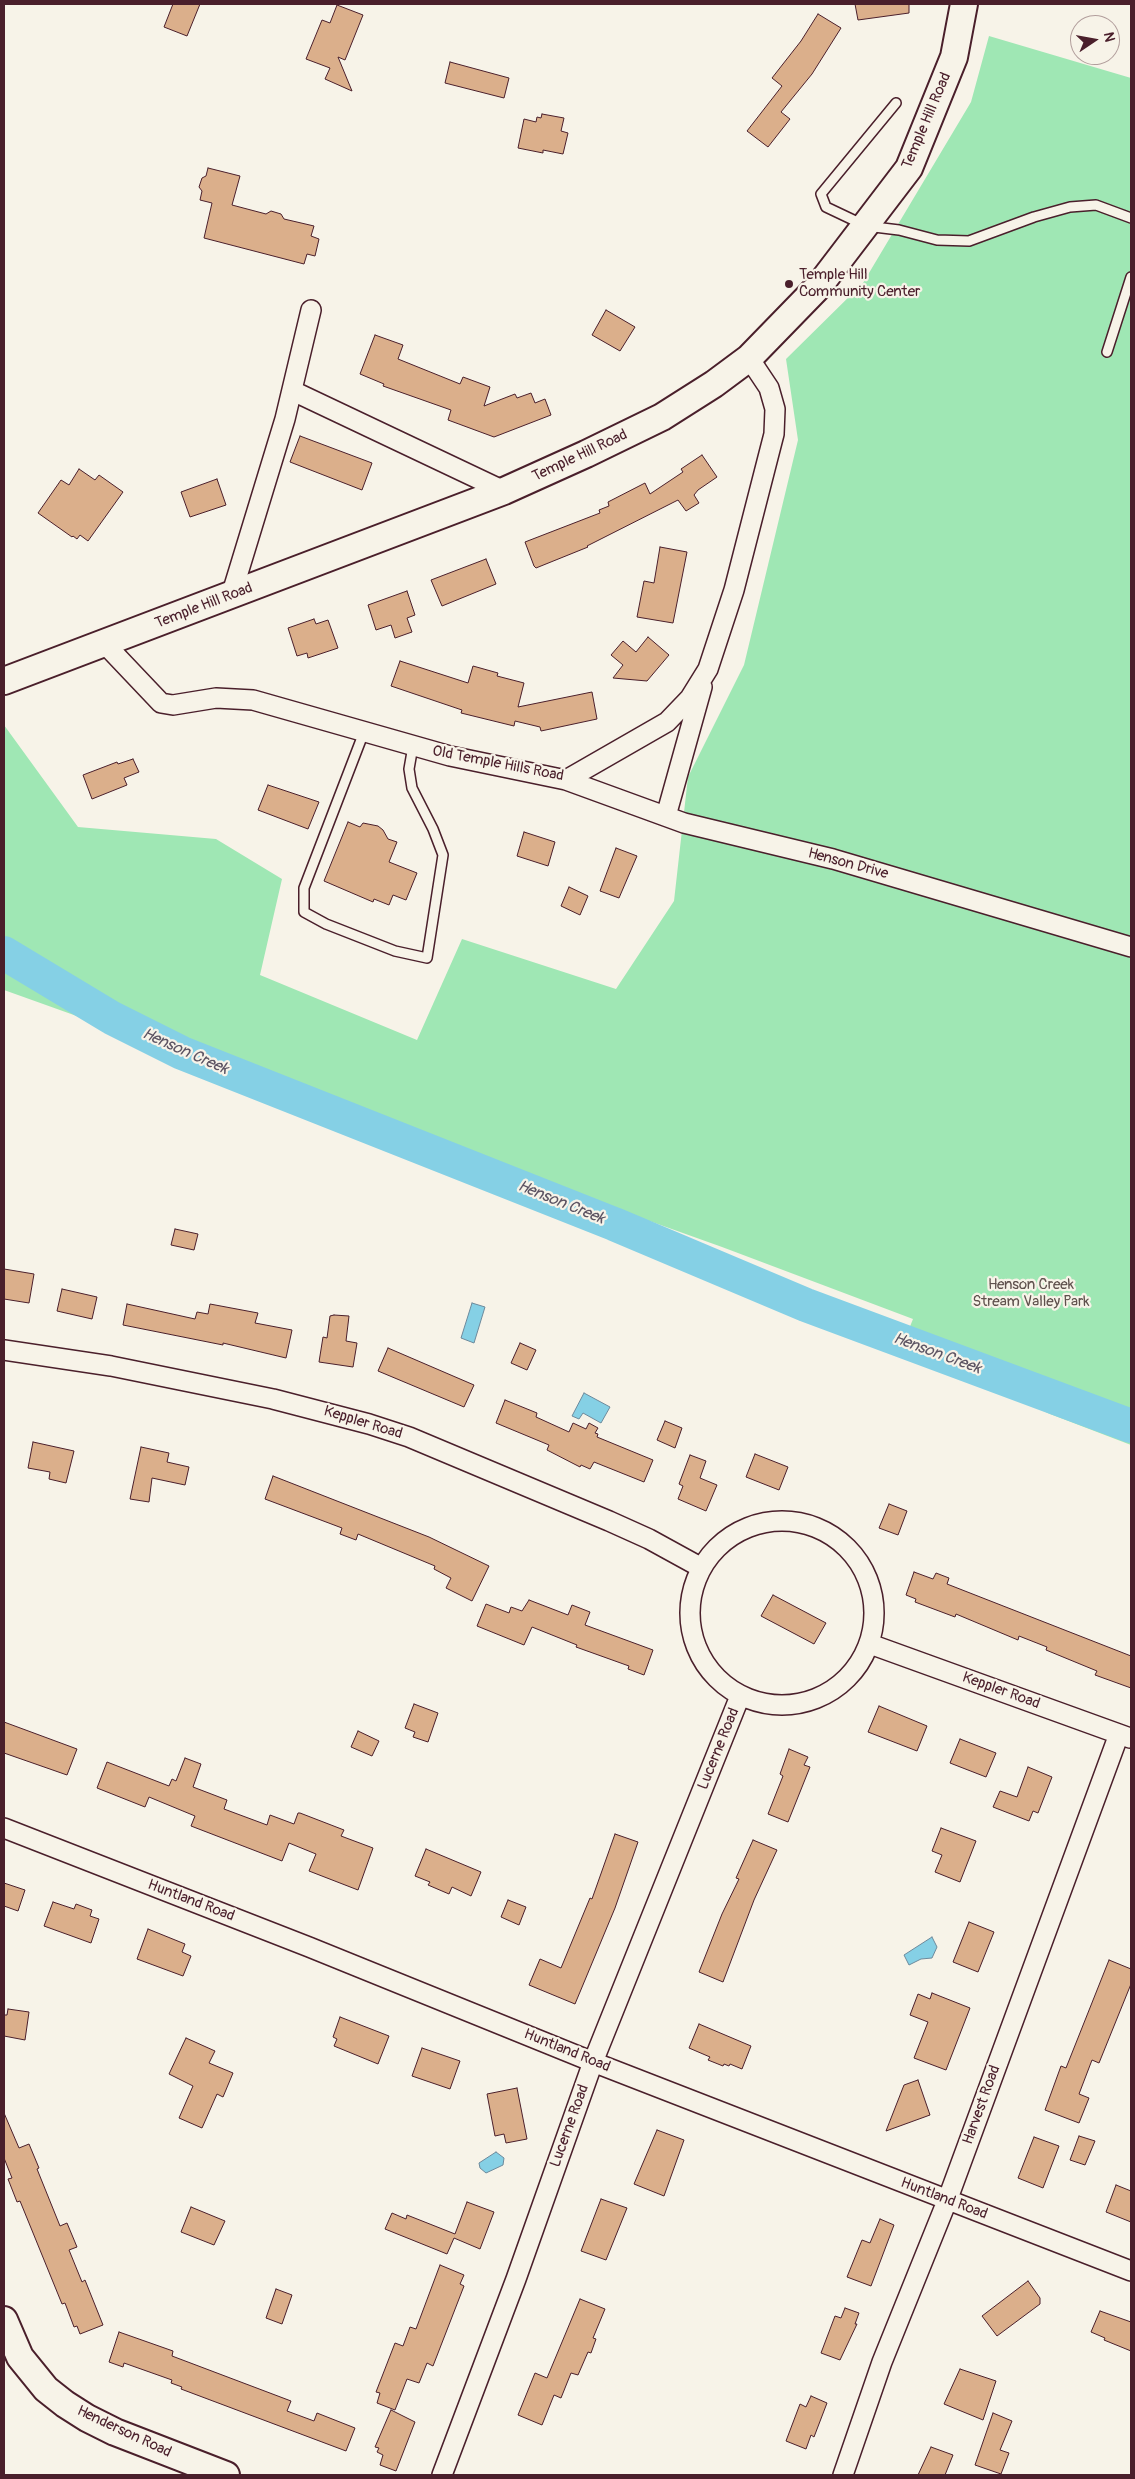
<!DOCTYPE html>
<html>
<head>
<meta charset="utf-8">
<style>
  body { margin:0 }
  #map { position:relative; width:1135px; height:2479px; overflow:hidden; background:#f7f3e8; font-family:Pangolin,sans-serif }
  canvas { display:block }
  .frame { position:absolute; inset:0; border:5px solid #4a1f2b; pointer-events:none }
  .north { position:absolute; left:1070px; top:15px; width:50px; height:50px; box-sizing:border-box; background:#f7f3e8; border:1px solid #b29e9c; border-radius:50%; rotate:78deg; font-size:14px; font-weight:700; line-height:20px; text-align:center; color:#4a1f2b }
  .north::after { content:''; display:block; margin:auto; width:18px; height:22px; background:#4a1f2b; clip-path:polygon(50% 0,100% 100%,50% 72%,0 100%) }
</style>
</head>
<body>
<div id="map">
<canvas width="1135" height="2479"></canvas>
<div class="frame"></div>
<div class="north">N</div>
</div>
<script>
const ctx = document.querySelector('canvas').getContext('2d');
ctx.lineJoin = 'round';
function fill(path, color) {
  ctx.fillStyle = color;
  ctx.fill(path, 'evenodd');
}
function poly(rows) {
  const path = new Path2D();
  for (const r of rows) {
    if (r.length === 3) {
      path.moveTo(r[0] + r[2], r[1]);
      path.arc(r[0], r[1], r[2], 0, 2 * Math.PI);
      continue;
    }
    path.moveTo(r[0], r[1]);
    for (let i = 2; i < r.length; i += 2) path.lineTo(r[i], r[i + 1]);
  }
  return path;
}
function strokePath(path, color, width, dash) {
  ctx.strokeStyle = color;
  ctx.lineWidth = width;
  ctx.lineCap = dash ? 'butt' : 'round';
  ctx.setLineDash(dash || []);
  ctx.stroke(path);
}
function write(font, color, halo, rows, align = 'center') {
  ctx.font = font + ' Pangolin,sans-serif';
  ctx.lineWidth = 4.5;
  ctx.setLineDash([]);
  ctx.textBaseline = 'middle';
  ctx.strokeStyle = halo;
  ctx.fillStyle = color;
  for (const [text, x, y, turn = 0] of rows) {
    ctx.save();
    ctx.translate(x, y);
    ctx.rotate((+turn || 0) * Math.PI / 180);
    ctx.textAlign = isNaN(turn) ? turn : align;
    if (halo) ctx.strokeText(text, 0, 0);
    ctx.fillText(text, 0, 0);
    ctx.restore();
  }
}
fill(poly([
  [989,36,1131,78,1131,1445,1050,1414,976,1380,901,1349,913,1319,722,1247,4,990,4,725,78,827,216,839,282,879,260,975,417,1040,462,939,616,989,674,901,688,777,744,665,798,440,786,359,863,283,971,102]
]), '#9fe7b4');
const water = poly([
  [472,1303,485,1307,474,1343,461,1338,472,1303],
  [584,1393,610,1407,601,1423,583,1413,579,1419,572,1416,584,1393],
  [932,1937,937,1947,932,1958,921,1959,909,1965,904,1955,932,1937],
  [496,2152,504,2158,503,2165,486,2173,480,2168,479,2163,496,2152]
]);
fill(water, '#85d0e5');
strokePath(water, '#6d899b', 1);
strokePath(poly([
  [4,953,112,1018,182,1053,614,1224,806,1305,1131,1426]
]), '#85d0e5', 34);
const building = poly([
  [173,4,200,4,187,36,164,27,173,4],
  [855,4,909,4,909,13,858,20,855,4],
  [337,5,363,15,345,60,338,57,352,91,325,79,330,68,306,59,322,20,330,23,337,5],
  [818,14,841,28,812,74,781,112,790,119,768,147,747,131,782,86,772,78,801,41,818,14],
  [450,62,509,78,504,98,445,83,450,62],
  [542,114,564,118,561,131,568,133,563,154,543,150,543,153,518,148,524,119,536,122,537,117,541,118,542,114],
  [208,168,240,176,232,205,266,214,271,211,281,214,284,219,314,226,311,236,319,239,315,256,307,254,304,264,204,238,212,203,200,200,202,191,199,187,202,178,206,176,208,168],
  [606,310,635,327,620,351,592,335,606,310],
  [375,335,403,345,398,359,460,384,463,377,490,387,484,406,515,394,517,398,531,393,535,403,545,399,551,415,494,437,448,420,451,410,383,386,384,384,360,374,375,335],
  [300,436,372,463,362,490,290,462,300,436],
  [702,455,717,477,698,490,694,495,699,503,686,511,678,500,587,546,588,547,536,568,534,566,525,542,600,513,599,510,609,506,608,502,645,483,650,494,683,472,681,469,702,455],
  [79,469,95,480,99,475,123,492,88,541,80,535,77,539,73,536,72,537,38,513,61,480,69,485,79,469],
  [217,479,226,505,190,517,181,492,217,479],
  [660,547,687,552,673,623,637,617,644,581,654,583,660,547],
  [486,559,496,584,442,606,431,580,486,559],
  [407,591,415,615,407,618,412,632,395,638,391,625,376,630,368,605,407,591],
  [314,619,316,624,328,620,338,648,308,658,307,653,297,656,288,628,314,619],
  [648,637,669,655,647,681,613,678,623,665,611,655,623,641,636,652,648,637],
  [400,661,468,683,473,666,498,673,497,676,524,683,518,707,592,692,597,719,541,731,540,727,515,721,514,726,461,713,462,710,391,686,400,661],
  [133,759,139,772,124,778,127,785,92,799,83,775,117,762,118,764,133,759],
  [268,785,319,802,308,829,258,810,268,785],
  [348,822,360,827,363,823,378,826,383,830,388,839,397,842,389,862,417,873,406,900,393,895,389,905,374,899,373,902,324,881,348,822],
  [524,832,555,842,548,866,517,856,524,832],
  [616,848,637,856,619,898,600,891,616,848],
  [569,887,588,896,580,915,561,906,569,887],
  [175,1229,198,1234,194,1250,171,1245,175,1229],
  [4,1269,34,1274,29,1303,4,1299,4,1269],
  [62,1289,97,1297,92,1319,57,1311,62,1289],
  [127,1304,195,1319,197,1312,208,1314,210,1304,258,1313,255,1323,292,1330,286,1358,223,1343,223,1345,123,1325,127,1304],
  [334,1315,349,1316,346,1341,357,1343,353,1367,319,1362,323,1337,327,1338,330,1316,334,1315],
  [520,1343,536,1350,527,1370,511,1363,520,1343],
  [388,1348,474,1385,464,1407,378,1371,388,1348],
  [505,1400,537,1413,536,1417,569,1432,573,1423,586,1429,589,1423,598,1428,595,1433,598,1434,597,1437,653,1460,644,1482,594,1462,590,1469,581,1465,580,1467,547,1450,549,1445,496,1423,505,1400],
  [665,1421,682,1428,675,1448,657,1440,665,1421],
  [33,1442,74,1451,66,1483,49,1479,50,1472,28,1468,33,1442],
  [141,1447,169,1453,167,1462,189,1467,185,1485,152,1478,149,1502,130,1499,141,1447],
  [755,1454,788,1467,779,1490,746,1477,755,1454],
  [690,1455,706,1461,700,1478,717,1485,706,1511,678,1499,683,1486,679,1484,690,1455],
  [273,1476,429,1537,489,1566,472,1601,446,1588,451,1578,434,1569,435,1566,358,1534,356,1540,340,1534,342,1528,265,1499,273,1476],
  [889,1504,907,1511,898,1535,879,1528,889,1504],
  [914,1572,933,1579,936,1573,949,1578,947,1584,1131,1656,1131,1688,1095,1675,1097,1671,1046,1650,1047,1647,1019,1636,1018,1640,956,1614,955,1617,915,1602,916,1599,906,1595,914,1572],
  [773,1595,826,1623,814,1644,761,1616,773,1595],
  [529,1600,568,1615,572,1605,590,1612,585,1625,653,1650,644,1675,628,1669,629,1666,576,1647,577,1645,532,1627,524,1645,477,1626,486,1604,509,1613,511,1607,522,1611,529,1600],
  [414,1704,438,1713,428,1742,413,1737,415,1732,405,1728,414,1704],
  [879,1706,927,1726,917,1751,868,1732,879,1706],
  [4,1722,77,1749,67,1775,4,1753,4,1722],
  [358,1731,379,1741,372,1756,351,1747,358,1731],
  [960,1739,996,1753,986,1777,950,1763,960,1739],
  [789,1749,808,1757,804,1765,810,1767,788,1822,768,1814,783,1776,780,1774,789,1749],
  [185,1758,201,1764,193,1787,227,1800,224,1809,267,1825,270,1815,294,1824,298,1813,300,1813,344,1830,341,1836,373,1848,358,1890,309,1871,316,1854,289,1843,282,1861,191,1826,195,1816,149,1797,145,1807,97,1788,107,1762,169,1786,172,1779,176,1781,185,1758],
  [1028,1767,1052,1777,1038,1813,1033,1811,1029,1821,993,1807,1000,1791,1017,1797,1028,1767],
  [941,1828,976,1841,960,1882,935,1872,942,1855,932,1851,941,1828],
  [615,1834,638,1842,615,1908,575,2004,529,1985,540,1959,561,1968,590,1898,592,1899,615,1834],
  [753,1840,777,1850,754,1900,723,1982,699,1972,722,1914,739,1879,736,1878,753,1840],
  [426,1849,481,1872,471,1896,452,1887,449,1894,428,1885,430,1882,415,1876,426,1849],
  [4,1883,25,1890,18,1911,4,1906,4,1883],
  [508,1900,526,1907,519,1925,501,1917,508,1900],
  [53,1902,74,1909,76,1904,92,1910,90,1916,99,1919,91,1943,44,1926,53,1902],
  [969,1922,994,1932,978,1972,953,1962,969,1922],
  [148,1929,185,1944,182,1952,191,1956,183,1976,137,1959,148,1929],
  [1109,1960,1131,1969,1131,1984,1099,2063,1092,2060,1079,2094,1089,2098,1079,2123,1045,2110,1061,2066,1066,2068,1109,1960],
  [932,1993,970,2008,946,2070,914,2058,928,2022,910,2015,918,1994,930,1999,932,1993],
  [8,2009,29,2012,25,2040,4,2036,4,2015,7,2015,8,2009],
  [340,2017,389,2036,378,2064,334,2046,337,2039,333,2037,340,2017],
  [699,2024,751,2046,742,2069,730,2064,729,2066,724,2064,723,2066,708,2060,710,2057,689,2048,699,2024],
  [186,2038,215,2051,209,2063,233,2073,223,2097,217,2094,202,2128,179,2118,193,2086,169,2074,186,2038],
  [422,2048,460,2061,450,2089,412,2076,422,2048],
  [918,2080,930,2115,886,2131,904,2085,918,2080],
  [517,2088,527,2139,506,2143,504,2134,495,2136,487,2094,517,2088],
  [4,2113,19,2148,29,2144,39,2168,37,2169,60,2226,67,2223,77,2247,69,2250,82,2282,85,2280,103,2325,80,2334,77,2326,74,2327,65,2303,62,2304,20,2201,17,2202,8,2179,12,2178,4,2158,4,2113],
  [657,2130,684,2140,664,2196,634,2184,657,2130],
  [1079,2136,1095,2141,1085,2165,1070,2160,1079,2136],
  [1034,2137,1059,2146,1043,2188,1018,2178,1034,2137],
  [1116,2185,1131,2191,1131,2222,1106,2212,1116,2185],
  [601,2199,627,2208,606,2260,581,2251,601,2199],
  [467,2202,494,2212,480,2249,454,2238,447,2254,385,2229,392,2213,406,2219,407,2215,455,2234,467,2202],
  [191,2207,225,2221,214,2245,181,2232,191,2207],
  [880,2219,894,2225,871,2286,847,2277,862,2240,870,2243,880,2219],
  [440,2265,464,2275,460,2284,464,2286,433,2366,427,2363,419,2383,407,2379,395,2410,377,2403,380,2393,376,2392,395,2343,403,2346,410,2327,416,2329,440,2265],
  [1028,2281,1040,2298,1040,2304,997,2336,982,2316,1028,2281],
  [276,2289,292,2295,282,2324,266,2318,276,2289],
  [580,2299,605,2309,593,2338,596,2339,591,2353,588,2352,578,2375,571,2373,561,2398,554,2395,542,2425,518,2415,535,2373,547,2378,580,2299],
  [845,2308,859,2313,855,2324,857,2324,840,2360,821,2353,835,2316,841,2318,845,2308],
  [1100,2311,1131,2322,1131,2351,1104,2340,1105,2338,1091,2332,1100,2311],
  [119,2332,173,2351,172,2356,291,2401,287,2411,314,2421,317,2413,355,2428,346,2451,181,2389,182,2387,171,2383,172,2380,124,2363,123,2367,109,2362,119,2332],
  [960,2369,996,2381,983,2420,944,2404,960,2369],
  [811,2396,827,2403,814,2437,811,2435,806,2449,786,2441,800,2404,806,2407,811,2396],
  [391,2410,415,2422,396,2471,380,2465,383,2455,377,2452,379,2448,375,2447,391,2410],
  [993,2413,1012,2421,1000,2450,1009,2453,1001,2474,975,2465,993,2413],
  [931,2447,953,2455,945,2475,918,2475,931,2447]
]);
fill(building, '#dbaf8b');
strokePath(building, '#4a1f2b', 1);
const lane = poly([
  [896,103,821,194,826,207,866,226,899,230,937,240,969,241,1034,217,1070,207,1096,205,1131,218],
  [1107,352,1131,277],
  [364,732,304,888,304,912,326,924,395,951,427,958,443,855,433,829,412,788,409,769,413,746]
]);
const street = poly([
  [293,391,504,491],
  [231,596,285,419,311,310],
  [105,644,161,703,173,705,216,698,253,700,450,756,566,780,667,722,690,698,708,669,734,590,774,434,775,409,769,388,749,358],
  [566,780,684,823,833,859,1131,947],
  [666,816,702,687],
  [4,1350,111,1366,273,1399,369,1424,409,1437,609,1521,649,1539,700,1567],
  [782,1613,92],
  [870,1644,1130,1738],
  [4,1828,309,1947,593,2062,1131,2271],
  [442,2475,516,2279,593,2062,740,1696],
  [843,2475,882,2362,947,2201,1119,1734]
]);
const secondary = poly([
  [4,681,504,491,586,454,662,417,714,384,749,358,819,286,909,168,954,57,964,4],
  [4,2320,20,2357,46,2389,65,2404,87,2418,115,2432,226,2475]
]);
strokePath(lane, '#4a1f2b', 12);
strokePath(street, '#4a1f2b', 22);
strokePath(secondary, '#4a1f2b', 30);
strokePath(lane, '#f7f3e8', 9);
strokePath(street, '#f7f3e8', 19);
strokePath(secondary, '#f7f3e8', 26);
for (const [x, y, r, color] of [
  [789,284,5,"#4a1f2b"]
]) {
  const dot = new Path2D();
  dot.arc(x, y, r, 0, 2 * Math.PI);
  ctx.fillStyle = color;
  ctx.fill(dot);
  strokePath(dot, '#f7f3e8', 2);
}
write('15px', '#4a1f2b', '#f7f3e8', [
  ["Temple Hill Road",927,121,-67],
  ["Temple Hill Road",580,456,-25],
  ["Temple Hill Road",204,606,-21],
  ["Old Temple Hills Road",498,764,11],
  ["Henson Drive",848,864,15],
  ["Keppler Road",363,1423,17],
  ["Keppler Road",1001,1691,20],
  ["Lucerne Road",719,1749,-68],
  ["Huntland Road",191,1901,21],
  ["Huntland Road",567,2051,22],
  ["Harvest Road",982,2105,-70],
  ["Lucerne Road",570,2126,-70],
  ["Huntland Road",944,2199,21],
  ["Henderson Road",124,2432,25]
]);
write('15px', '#4a1f2b', '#f7f3e8', [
  ["Temple Hill",799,275],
  ["Community Center",799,292]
], 'left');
write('15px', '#5f514d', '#f7f3e8', [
  ["Henson Creek",1031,1285],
  ["Stream Valley Park",1031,1302]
]);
write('italic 16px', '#5c5463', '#f7f3e8', [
  ["Henson Creek",185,1052,24],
  ["Henson Creek",561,1203,22],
  ["Henson Creek",937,1354,20]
]);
</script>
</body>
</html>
